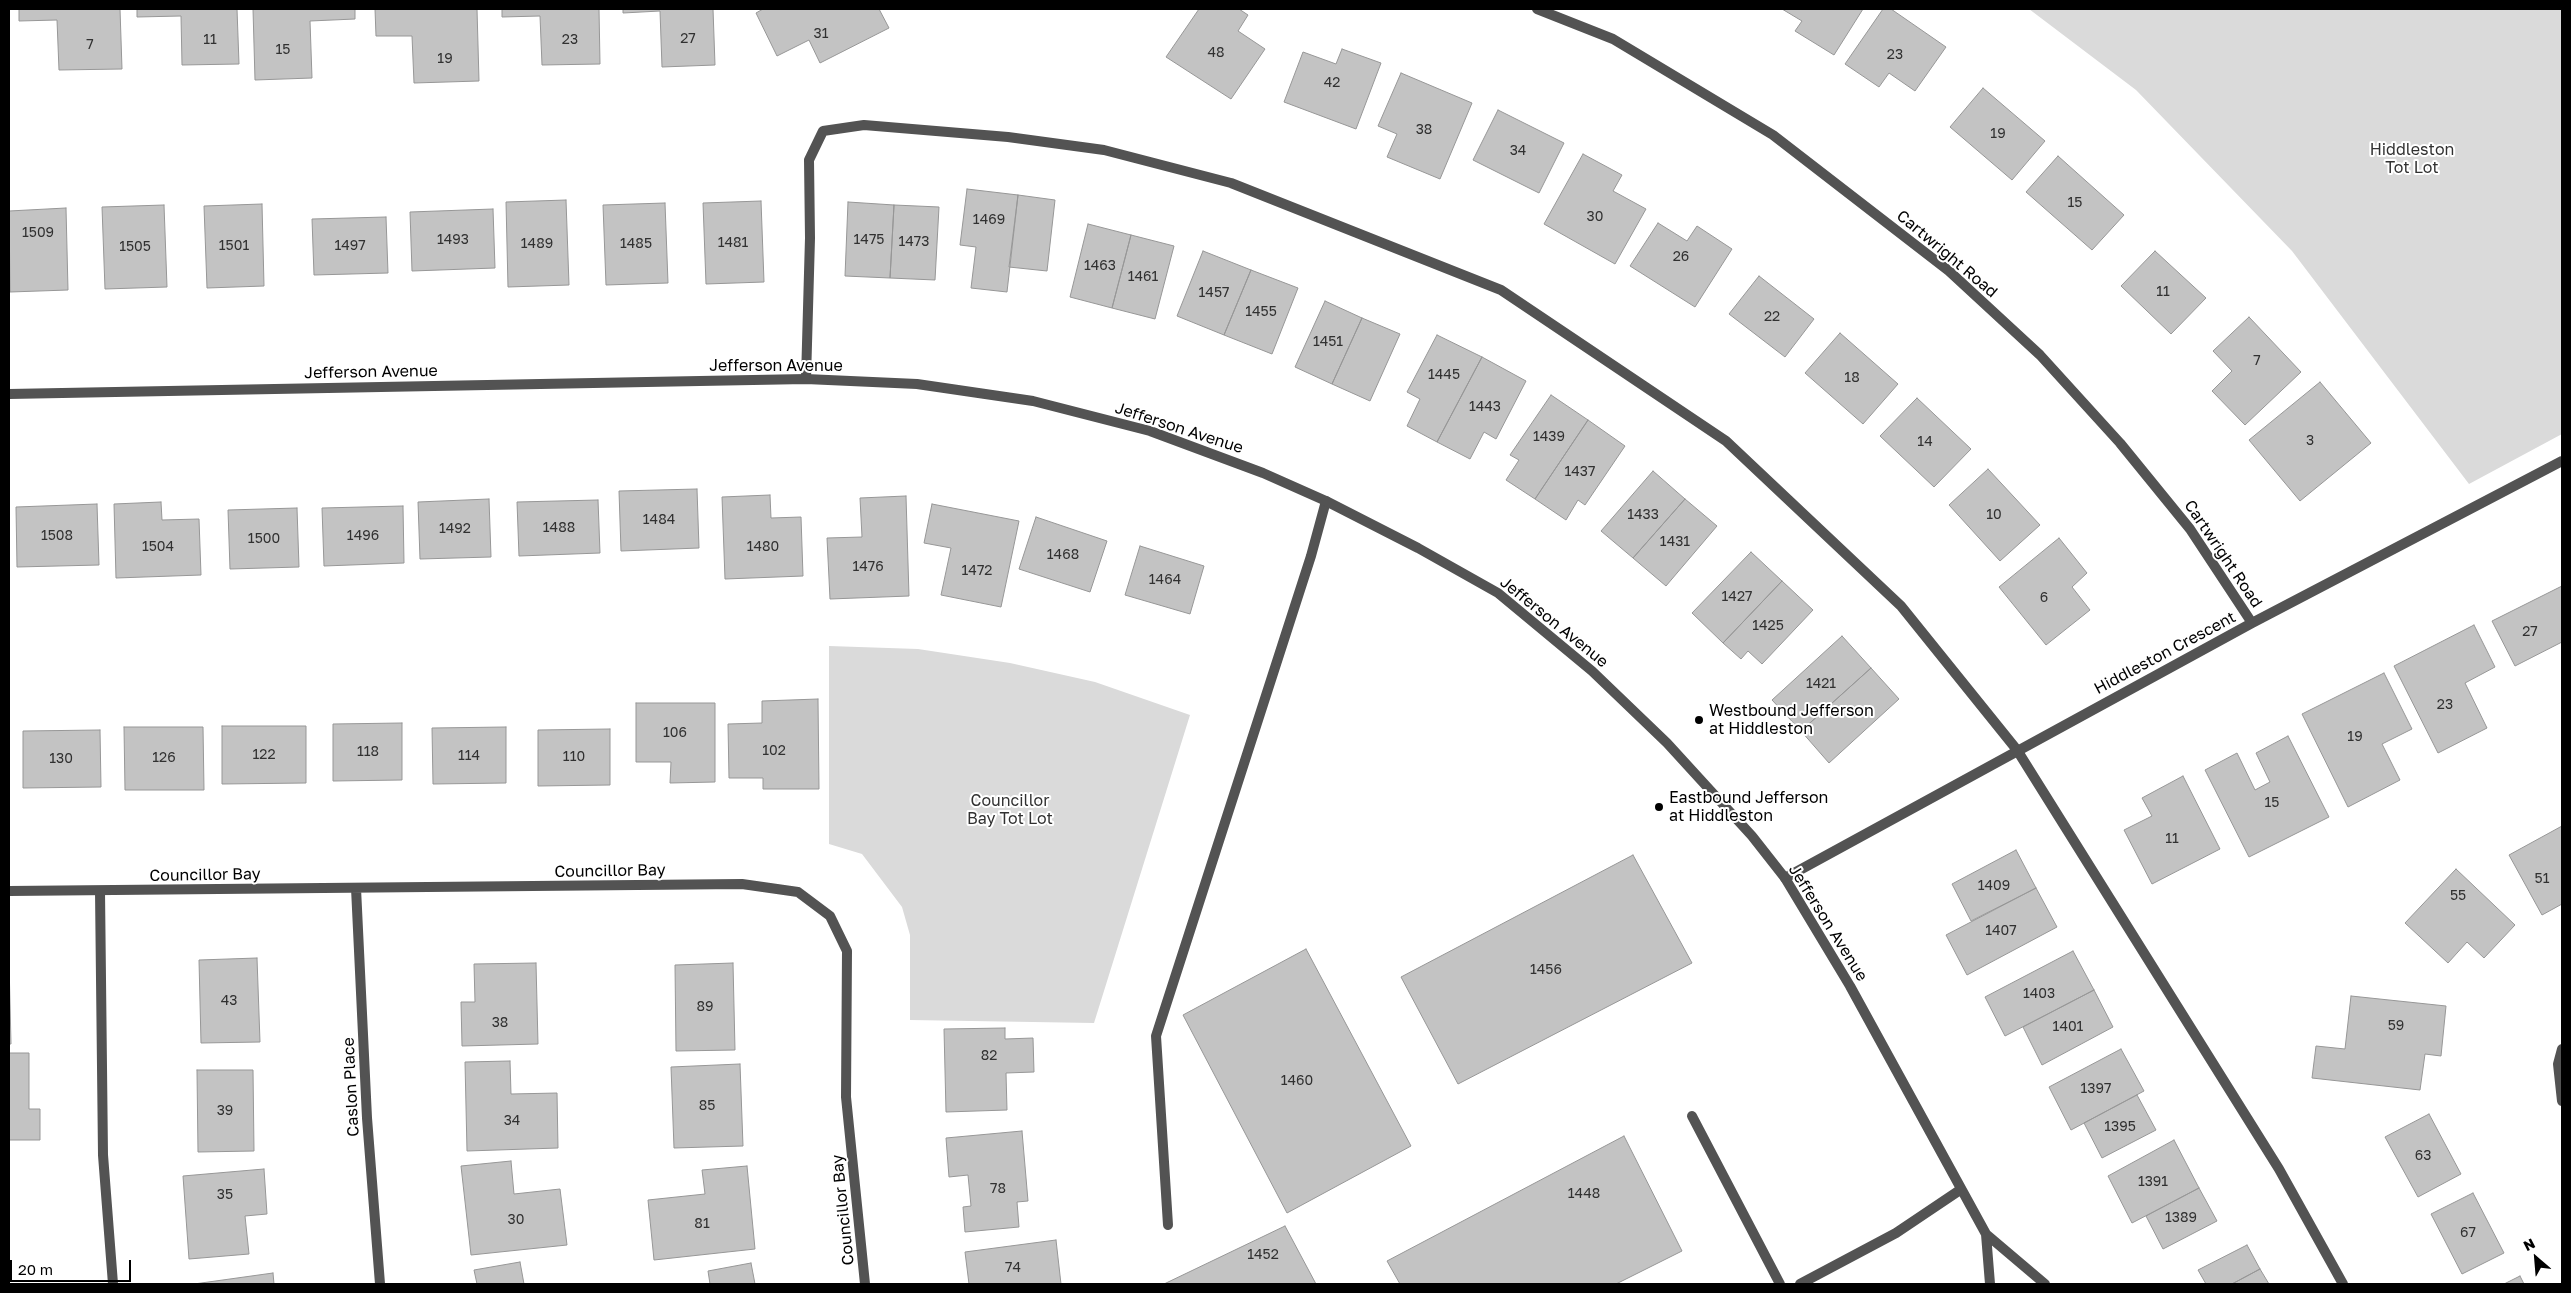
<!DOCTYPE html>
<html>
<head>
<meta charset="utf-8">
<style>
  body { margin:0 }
  #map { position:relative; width:2571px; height:1293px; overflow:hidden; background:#fff; font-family:"Golos Text",sans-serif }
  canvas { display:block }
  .frame { position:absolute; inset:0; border:10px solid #000; pointer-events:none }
  .north { position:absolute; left:2511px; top:1233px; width:50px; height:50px; -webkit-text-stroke:4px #fff; paint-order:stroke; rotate:333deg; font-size:14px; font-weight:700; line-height:20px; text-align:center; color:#000 }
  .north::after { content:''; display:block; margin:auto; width:18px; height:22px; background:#000; clip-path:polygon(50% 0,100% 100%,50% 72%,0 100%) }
  .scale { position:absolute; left:10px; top:1260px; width:121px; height:22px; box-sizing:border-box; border:2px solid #000; border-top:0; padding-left:6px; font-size:15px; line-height:18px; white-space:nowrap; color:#000; -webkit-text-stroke:4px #fff; paint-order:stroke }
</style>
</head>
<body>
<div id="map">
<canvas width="2571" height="1293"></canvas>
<div class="frame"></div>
<div class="north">N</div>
<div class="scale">20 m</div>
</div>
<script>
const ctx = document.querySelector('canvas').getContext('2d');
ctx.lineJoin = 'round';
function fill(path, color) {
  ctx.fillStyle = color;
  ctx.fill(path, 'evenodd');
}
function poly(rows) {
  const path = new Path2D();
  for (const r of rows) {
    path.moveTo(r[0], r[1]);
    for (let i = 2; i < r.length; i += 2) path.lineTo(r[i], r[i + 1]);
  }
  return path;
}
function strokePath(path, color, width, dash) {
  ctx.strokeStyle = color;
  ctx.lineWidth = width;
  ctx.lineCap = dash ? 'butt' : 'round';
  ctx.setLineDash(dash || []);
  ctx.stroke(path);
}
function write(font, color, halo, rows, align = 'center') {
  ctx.font = font + ' "Golos Text",sans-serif';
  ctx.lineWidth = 4;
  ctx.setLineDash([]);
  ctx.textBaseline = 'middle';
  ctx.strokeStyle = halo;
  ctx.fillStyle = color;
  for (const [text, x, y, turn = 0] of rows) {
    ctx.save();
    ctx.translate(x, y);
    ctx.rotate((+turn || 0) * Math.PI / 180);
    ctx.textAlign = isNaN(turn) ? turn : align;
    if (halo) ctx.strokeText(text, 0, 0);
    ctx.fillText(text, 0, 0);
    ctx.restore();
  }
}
fill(poly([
  [2029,9,2562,9,2562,434,2469,484,2292,251,2136,90],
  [829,646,918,649,1010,663,1095,682,1190,715,1094,1023,910,1020,910,935,902,907,862,854,829,844]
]), '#dadada');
const building = poly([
  [19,9,120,9,122,69,59,70,57,20,19,21,19,9],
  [137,9,237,9,239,64,182,65,181,16,137,17,137,9],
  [253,9,355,9,355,19,310,21,312,78,255,80,253,9],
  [375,9,477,9,479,81,414,83,412,36,376,36,375,9],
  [502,9,599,9,600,64,542,65,540,16,502,17,502,9],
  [623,9,713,9,715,65,662,67,660,11,623,13,623,9],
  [763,9,879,9,889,28,820,63,809,40,777,56,756,13,763,9],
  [1199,9,1239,9,1248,15,1238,31,1265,49,1231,99,1166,57,1199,9],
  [1782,9,1863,9,1834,55,1795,31,1802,21,1782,9],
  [1883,9,1891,9,1946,47,1915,91,1889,73,1879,87,1845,64,1883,9],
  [1342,49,1381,63,1356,129,1284,102,1303,52,1336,64,1342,49],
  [1401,73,1472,103,1440,179,1387,157,1397,134,1378,126,1401,73],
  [1983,88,2045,141,2012,180,1950,127,1983,88],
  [1498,110,1564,143,1539,193,1473,160,1498,110],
  [1583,154,1622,175,1613,191,1646,209,1615,264,1544,224,1583,154],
  [2058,156,2124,215,2092,250,2026,192,2058,156],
  [967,189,1018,195,1007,292,971,288,976,247,960,245,967,189],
  [1018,195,1055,200,1047,271,1009,267,1018,195],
  [566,200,569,285,508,287,506,202,566,200],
  [761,201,764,282,706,284,703,203,761,201],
  [848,202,894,205,890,278,845,276,848,202],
  [665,203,668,283,606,285,603,205,665,203],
  [262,204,264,286,207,288,204,206,262,204],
  [164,205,167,287,105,289,102,207,164,205],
  [894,205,939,207,935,280,890,278,894,205],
  [66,208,68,290,10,292,9,211,66,208],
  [493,209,495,268,412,271,410,212,493,209],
  [386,217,388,273,314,275,312,219,386,217],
  [1658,223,1687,241,1697,226,1732,249,1695,307,1630,266,1658,223],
  [1088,224,1131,235,1112,308,1070,297,1088,224],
  [1131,235,1174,246,1155,319,1112,308,1131,235],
  [1203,251,1251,270,1224,335,1177,316,1203,251],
  [2155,251,2206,298,2171,334,2121,286,2155,251],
  [1251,270,1298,288,1272,354,1224,335,1251,270],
  [1759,276,1814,319,1785,357,1729,314,1759,276],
  [1325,301,1362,318,1332,384,1295,367,1325,301],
  [2249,317,2301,372,2245,425,2212,391,2232,371,2213,351,2249,317],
  [1362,318,1400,334,1370,401,1332,384,1362,318],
  [1840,333,1898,384,1863,424,1805,373,1840,333],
  [1437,335,1482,357,1437,442,1407,426,1420,399,1407,392,1437,335],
  [1482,357,1526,381,1496,439,1484,432,1470,459,1437,442,1482,357],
  [2320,382,2371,443,2300,501,2249,440,2320,382],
  [1551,395,1588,420,1535,499,1506,480,1519,460,1510,455,1551,395],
  [1917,398,1971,449,1934,487,1880,436,1917,398],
  [1588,420,1625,446,1585,505,1578,500,1566,520,1535,499,1588,420],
  [1988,469,2040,525,2000,561,1949,505,1988,469],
  [1653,471,1685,499,1633,558,1601,531,1653,471],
  [697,489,699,548,621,551,619,491,697,489],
  [770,495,771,518,801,517,803,576,725,579,722,497,770,495],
  [906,496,909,596,830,599,827,538,862,537,860,498,906,496],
  [489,499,491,557,420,559,418,502,489,499],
  [1685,499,1717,526,1666,586,1633,558,1685,499],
  [598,500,600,553,519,556,517,502,598,500],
  [161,502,162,520,199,519,201,575,116,578,114,504,161,502],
  [97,504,99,565,17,567,16,507,97,504],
  [932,504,1019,521,1001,607,941,595,951,548,924,543,932,504],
  [403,506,404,563,324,566,322,508,403,506],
  [297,508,299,567,230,569,228,510,297,508],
  [1036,517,1107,541,1090,592,1019,569,1036,517],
  [2059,538,2087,573,2072,587,2090,610,2046,645,1999,587,2059,538],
  [1140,546,1204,566,1190,614,1125,595,1140,546],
  [1751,552,1782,581,1723,643,1692,613,1751,552],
  [1782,581,1813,610,1762,664,1748,651,1741,659,1723,643,1782,581],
  [2562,586,2562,642,2515,666,2492,621,2562,586],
  [2474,625,2495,667,2465,683,2487,728,2438,753,2394,666,2474,625],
  [1842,636,1871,668,1801,731,1772,700,1842,636],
  [1871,668,1899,699,1829,763,1801,731,1871,668],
  [2384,673,2412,729,2382,744,2400,780,2348,807,2302,714,2384,673],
  [818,699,819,789,763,789,763,778,729,778,728,724,762,723,762,701,818,699],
  [636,703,715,703,715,782,670,783,671,762,636,762,636,703],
  [402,723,402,780,333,781,333,724,402,723],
  [222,726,306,726,306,783,222,784,222,726],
  [124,727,203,727,204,790,125,790,124,727],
  [506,727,506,783,433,784,432,728,506,727],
  [610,729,610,785,538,786,538,730,610,729],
  [100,730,101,787,23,788,23,731,100,730],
  [2288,736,2329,817,2249,857,2205,770,2237,753,2255,790,2270,782,2256,753,2288,736],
  [2183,776,2220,849,2152,884,2124,830,2152,816,2142,798,2183,776],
  [2562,826,2562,904,2542,915,2509,855,2562,826],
  [2016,850,2036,888,1971,921,1952,884,2016,850],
  [1633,855,1692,963,1458,1084,1401,977,1633,855],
  [2456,869,2515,925,2484,958,2467,942,2448,963,2405,923,2456,869],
  [2036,888,2057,927,1967,975,1946,935,2036,888],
  [1306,949,1411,1146,1287,1213,1183,1015,1306,949],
  [2073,951,2094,990,2005,1036,1985,997,2073,951],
  [257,958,260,1042,201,1043,199,960,257,958],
  [9,962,11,1044,9,1044,9,962],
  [536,963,538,1044,462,1046,461,1002,475,1002,474,964,536,963],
  [733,963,735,1050,676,1051,675,965,733,963],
  [2094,990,2113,1027,2042,1065,2023,1027,2094,990],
  [2351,996,2446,1006,2441,1056,2425,1054,2420,1090,2312,1078,2316,1046,2345,1049,2351,996],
  [1005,1028,1005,1039,1033,1038,1034,1072,1006,1073,1007,1110,946,1112,944,1029,1005,1028],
  [2121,1049,2144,1091,2071,1130,2049,1087,2121,1049],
  [9,1053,29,1053,29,1109,40,1109,40,1140,9,1140,9,1053],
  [510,1061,511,1094,557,1093,558,1148,467,1151,465,1062,510,1061],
  [740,1064,743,1146,674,1148,671,1067,740,1064],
  [197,1070,253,1070,254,1151,198,1152,197,1070],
  [2137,1095,2156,1130,2102,1158,2084,1123,2137,1095],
  [2429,1114,2461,1174,2418,1197,2385,1137,2429,1114],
  [1022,1131,1028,1201,1017,1202,1019,1227,965,1232,963,1207,971,1206,968,1175,949,1177,946,1138,1022,1131],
  [1624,1136,1682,1251,1616,1284,1400,1284,1387,1261,1624,1136],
  [2174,1140,2199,1188,2132,1223,2108,1176,2174,1140],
  [511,1161,514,1194,560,1189,567,1245,471,1255,461,1166,511,1161],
  [747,1166,755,1249,654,1260,648,1200,705,1194,702,1170,747,1166],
  [264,1169,267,1214,245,1216,249,1254,189,1259,183,1176,264,1169],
  [2199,1188,2217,1221,2163,1249,2146,1216,2199,1188],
  [2473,1193,2504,1253,2462,1274,2431,1214,2473,1193],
  [1285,1226,1316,1284,1164,1284,1285,1226],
  [1056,1240,1061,1284,969,1284,965,1252,1056,1240],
  [2247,1245,2260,1269,2232,1284,2206,1284,2198,1270,2247,1245],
  [520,1262,524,1284,477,1284,474,1270,520,1262],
  [751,1263,755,1284,710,1284,708,1271,751,1263],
  [2260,1269,2269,1284,2232,1284,2260,1269],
  [273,1273,274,1284,194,1284,273,1273],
  [2520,1276,2524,1284,2504,1284,2520,1276]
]);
fill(building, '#c3c3c3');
strokePath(building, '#979797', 1);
strokePath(poly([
  [806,379,810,238,809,160,823,131,864,125,1008,137,1104,150,1231,183,1501,290,1726,441,1901,606,2017,750,2279,1169,2343,1284],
  [100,891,103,1155,113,1284],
  [1692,1116,1780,1284],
  [1168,1225,1156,1036,1311,556,1326,501],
  [1800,1284,1896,1233,1960,1190]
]), '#535353', 10);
strokePath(poly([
  [1537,9,1613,39,1773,135,1949,271,2040,355,2120,443,2190,529,2252,623],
  [1785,878,2252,623,2562,461],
  [356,888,367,1118,380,1284],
  [9,891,742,884,798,892,830,916,847,951,846,1097,865,1284],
  [2562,1049,2558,1064,2562,1101]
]), '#535353', 10);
strokePath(poly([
  [9,394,806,379,917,384,1033,401,1150,431,1263,473,1326,501,1418,548,1498,593,1592,671,1667,743,1752,836,1785,878,1850,986,1986,1234,2045,1284],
  [1986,1234,1990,1284]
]), '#535353', 10);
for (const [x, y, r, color] of [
  [1699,720,5,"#000"],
  [1659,807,5,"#000"]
]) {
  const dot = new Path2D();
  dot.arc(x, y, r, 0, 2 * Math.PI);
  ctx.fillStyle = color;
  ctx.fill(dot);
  strokePath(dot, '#fff', 2);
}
write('14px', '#313131', null, [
  ["31",821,34],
  ["27",688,39],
  ["11",210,40],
  ["23",570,40],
  ["7",90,45],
  ["15",283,50],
  ["48",1216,53],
  ["23",1895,55],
  ["19",445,59],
  ["42",1332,83],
  ["38",1424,130],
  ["19",1998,134],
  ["34",1518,151],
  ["15",2075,203],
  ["30",1595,217],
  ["1469",989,220],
  ["1509",38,233],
  ["1493",453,240],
  ["1475",869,240],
  ["1473",914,242],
  ["1481",733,243],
  ["1489",537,244],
  ["1485",636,244],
  ["1501",234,246],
  ["1497",350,246],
  ["1505",135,247],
  ["26",1681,257],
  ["1463",1100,266],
  ["1461",1143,277],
  ["11",2163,292],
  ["1457",1214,293],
  ["1455",1261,312],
  ["22",1772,317],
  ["1451",1328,342],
  ["7",2257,361],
  ["1445",1444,375],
  ["18",1852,378],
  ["1443",1485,407],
  ["1439",1549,437],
  ["3",2310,441],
  ["14",1925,442],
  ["1437",1580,472],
  ["1433",1643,515],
  ["10",1994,515],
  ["1484",659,520],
  ["1488",559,528],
  ["1492",455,529],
  ["1508",57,536],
  ["1496",363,536],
  ["1500",264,539],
  ["1431",1675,542],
  ["1504",158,547],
  ["1480",763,547],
  ["1468",1063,555],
  ["1476",868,567],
  ["1472",977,571],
  ["1464",1165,580],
  ["1427",1737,597],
  ["6",2044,598],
  ["1425",1768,626],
  ["27",2530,632],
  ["1421",1821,684],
  ["23",2445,705],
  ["106",675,733],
  ["19",2355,737],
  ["102",774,751],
  ["118",368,752],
  ["122",264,755],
  ["114",469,756],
  ["110",574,757],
  ["126",164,758],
  ["130",61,759],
  ["15",2272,803],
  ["11",2172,839],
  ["51",2542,879],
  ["1409",1994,886],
  ["55",2458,896],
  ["1407",2001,931],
  ["1456",1546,970],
  ["1403",2039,994],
  ["43",229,1001],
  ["89",705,1007],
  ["38",500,1023],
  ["59",2396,1026],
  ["1401",2068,1027],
  ["82",989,1056],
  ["1460",1297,1081],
  ["1397",2096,1089],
  ["85",707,1106],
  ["39",225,1111],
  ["34",512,1121],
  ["1395",2120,1127],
  ["63",2423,1156],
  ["1391",2153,1182],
  ["78",998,1189],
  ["1448",1584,1194],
  ["35",225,1195],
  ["1389",2181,1218],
  ["30",516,1220],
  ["81",702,1224],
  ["67",2468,1233],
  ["1452",1263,1255],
  ["74",1013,1268]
]);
write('16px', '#313131', '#fff', [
  ["Hiddleston",2412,150],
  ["Tot Lot",2412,168],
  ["Councillor",1010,801],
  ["Bay Tot Lot",1010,819]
]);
write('16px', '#000', '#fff', [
  ["Cartwright Road",1947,254,40],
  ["Jefferson Avenue",776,366],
  ["Jefferson Avenue",371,372,-1],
  ["Jefferson Avenue",1179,428,18],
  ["Cartwright Road",2223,554,56],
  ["Jefferson Avenue",1554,622,39],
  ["Hiddleston Crescent",2165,653,-28],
  ["Councillor Bay",610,871,-1],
  ["Councillor Bay",205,875,-1],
  ["Jefferson Avenue",1828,923,58],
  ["Caslon Place",351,1087,-93],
  ["Councillor Bay",843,1210,-96]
]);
write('16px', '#000', '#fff', [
  ["Westbound Jefferson",1709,711],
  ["at Hiddleston",1709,729],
  ["Eastbound Jefferson",1669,798],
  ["at Hiddleston",1669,816]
], 'left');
</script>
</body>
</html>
